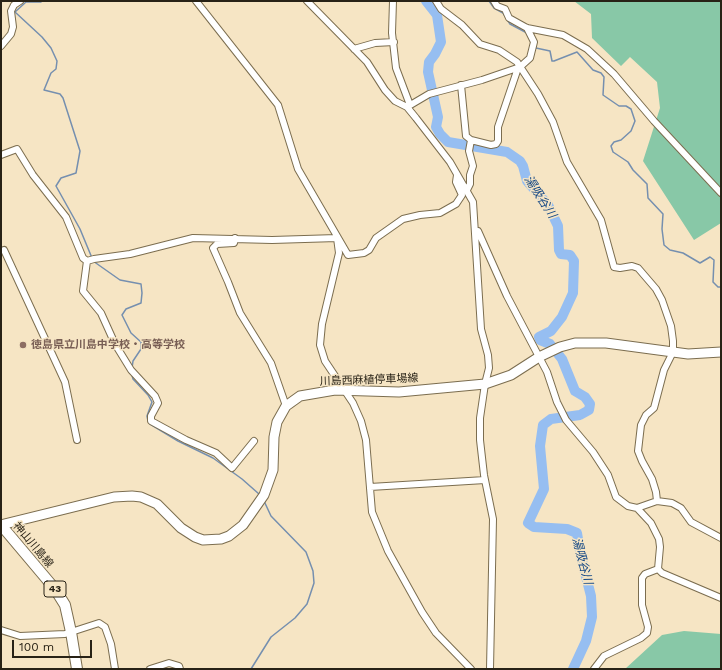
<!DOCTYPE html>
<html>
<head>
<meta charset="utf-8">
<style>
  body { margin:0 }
  #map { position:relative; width:722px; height:670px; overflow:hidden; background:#f6e5c4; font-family:"Work Sans",sans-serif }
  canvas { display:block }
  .frame { position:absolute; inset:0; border:2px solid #282216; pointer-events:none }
  .scale { position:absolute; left:12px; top:640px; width:80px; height:18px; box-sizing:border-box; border:2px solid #282216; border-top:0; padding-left:5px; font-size:12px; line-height:14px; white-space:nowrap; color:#282216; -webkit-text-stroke:3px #f6e5c4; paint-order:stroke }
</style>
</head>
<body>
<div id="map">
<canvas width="722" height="670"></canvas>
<div class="frame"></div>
<div class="scale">100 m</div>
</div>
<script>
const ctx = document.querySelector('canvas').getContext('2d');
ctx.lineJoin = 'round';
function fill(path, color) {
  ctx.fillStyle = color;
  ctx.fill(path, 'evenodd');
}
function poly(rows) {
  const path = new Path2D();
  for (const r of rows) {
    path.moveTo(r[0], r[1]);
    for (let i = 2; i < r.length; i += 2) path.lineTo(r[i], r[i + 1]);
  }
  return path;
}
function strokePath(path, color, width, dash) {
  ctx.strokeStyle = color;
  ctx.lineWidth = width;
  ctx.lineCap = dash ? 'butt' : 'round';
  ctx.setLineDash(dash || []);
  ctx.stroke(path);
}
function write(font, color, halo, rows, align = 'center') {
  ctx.font = font + ' "Work Sans","Noto Sans JP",sans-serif';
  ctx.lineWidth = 3;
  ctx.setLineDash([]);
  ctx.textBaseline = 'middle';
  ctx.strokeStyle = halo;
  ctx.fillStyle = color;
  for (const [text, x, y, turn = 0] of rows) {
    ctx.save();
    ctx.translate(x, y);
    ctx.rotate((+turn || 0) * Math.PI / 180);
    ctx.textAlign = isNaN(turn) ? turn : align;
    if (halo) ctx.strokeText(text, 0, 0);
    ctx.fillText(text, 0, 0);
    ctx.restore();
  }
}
fill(poly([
  [574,1,721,1,721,223,694,240,643,161,660,108,657,82,630,57,621,66,592,38,591,14],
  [684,631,721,634,721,669,625,669,662,635]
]), '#88c8a7');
strokePath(poly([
  [489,1,494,8,503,13,510,24,527,33],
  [41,2,26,2,15,12,42,37,51,48,57,61,56,69,51,73,44,90,60,94,63,98,80,151,76,173,61,178,56,186,80,229,92,258],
  [536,48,550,51,552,61,554,61,577,52,593,70,601,73,604,77,603,95,619,106,626,106,631,109,635,121,631,131,621,140,614,142,611,146,613,152,628,162,633,170,647,184,648,198,663,214,662,229,664,245,670,250,683,253,700,263,710,257,714,260,713,282,718,287,721,287],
  [93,261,120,280,141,284,142,293,141,303,126,309,122,315,131,333,141,342,141,349,133,361,132,368],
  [132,375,133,379,148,395,152,402,147,416,148,421],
  [150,424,178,441,213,458,242,479,259,494],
  [251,669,271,637,295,618,307,604,314,583,313,571,306,552,271,516,264,501]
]), '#758faf', 1.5);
strokePath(poly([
  [426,1,437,15,441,42,435,54,429,62,428,72,438,117,436,127,440,134,448,142,507,152,520,161,523,166,527,181,548,205,558,226,559,250,561,254,570,255,574,261,573,293,562,317,551,331,539,337,540,340,550,344,562,359,575,391,585,397,590,404,589,410,580,415,551,419,543,425,540,446,544,489,528,523,534,527,567,529,577,533,581,557,591,596,592,617,586,641,573,669]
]), '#96bef1', 10);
const minor = poly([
  [196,1,278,105,298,169,348,255,364,253,369,250,376,238,403,219,420,215,440,213,456,204,462,195,456,182,457,175],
  [307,1,367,62,385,90,395,101,407,107,416,118,450,162,473,202,481,329,488,355,489,368,485,384,480,418,480,440,484,475,493,519,490,669],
  [393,1,392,33,396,68,410,105],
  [436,1,441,9,462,25,480,44,499,50,517,62,538,94,553,122,567,162,601,220,614,267,620,268,632,266,638,268,656,289,662,300,671,326,673,341,673,352,664,370,654,408,646,415,641,425,638,451,642,461,652,479,656,492,657,501,637,508],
  [494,1,497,6,505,9,509,18,527,28,563,35,587,49,614,74,654,121,721,193],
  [1,46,11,34,13,27,11,11,14,5,20,1],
  [354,49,375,43,394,42],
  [461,85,466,136,471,140,469,151,473,166,470,175,470,184,467,190],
  [407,107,429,94,482,80,520,67,530,58,534,42,527,28],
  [471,140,491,145,496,144,498,141,498,127,518,68],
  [1,155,17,149,33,175,66,217,83,258,87,261],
  [478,231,507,296,547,372,557,402,566,420,593,452,608,475,616,497,628,506,637,508,651,523,659,539,660,547,658,569],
  [235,238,234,243,217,244,213,248,228,282,240,313,271,363,286,406],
  [337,238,339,253,322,324,320,345,325,361,353,403,361,421,366,440,372,512,388,551,422,612,436,633,471,669],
  [4,250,65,382,77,440],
  [87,261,83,291,101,313,115,344,131,370,155,396,158,403,151,416,151,421,186,440,216,453,232,468,254,441],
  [87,261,94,259,130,254,193,238,272,240,337,238],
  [370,487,485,480],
  [657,501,672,503,681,508,691,522,721,538],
  [658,569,662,573,721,598],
  [1,630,20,636,65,634,99,623,105,627,111,644,115,669],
  [150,669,169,663,179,666,180,669],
  [594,669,604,656,641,638,647,633,648,627,642,605,642,578,645,574,658,569]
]);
const secondary = poly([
  [1,525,114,497,132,496,141,497,157,504,181,528,195,537,203,540,221,539,229,536,243,525,264,495,273,470,274,437,277,422,286,406,300,396,335,390,399,392,485,384,511,375,539,357,560,347,575,343,606,343,688,354,721,352]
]);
const primary = poly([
  [1,525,55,589,65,605,71,632,77,669]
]);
strokePath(minor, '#7b6d4f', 8);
strokePath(secondary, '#7b6d4f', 11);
strokePath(primary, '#7b6d4f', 12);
strokePath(minor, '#fff', 6);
strokePath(secondary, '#fff', 9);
strokePath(primary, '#fff', 10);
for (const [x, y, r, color] of [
  [23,345,4,"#8d6e63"]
]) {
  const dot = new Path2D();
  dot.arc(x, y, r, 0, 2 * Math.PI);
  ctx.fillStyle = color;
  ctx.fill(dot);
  strokePath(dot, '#f6e5c4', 1.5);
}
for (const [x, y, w] of [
  [55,589,22]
]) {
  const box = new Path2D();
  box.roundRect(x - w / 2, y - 8, w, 16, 3);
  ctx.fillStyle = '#f6e5c4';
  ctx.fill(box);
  strokePath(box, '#282216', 1);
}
write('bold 10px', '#282216', null, [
  ["43",55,589]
]);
write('bold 11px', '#785e54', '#f6e5c4', [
  ["徳島県立川島中学校・高等学校",31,345]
], 'left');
write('11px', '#282216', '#f6e5c4', [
  ["川島西麻植停車場線",369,380,-2],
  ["神山川島線",33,545,50]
]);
write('italic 12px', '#164986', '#f6e5c4', [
  ["湯吸谷川",540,197,57],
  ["湯吸谷川",582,561,75]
]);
</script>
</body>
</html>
